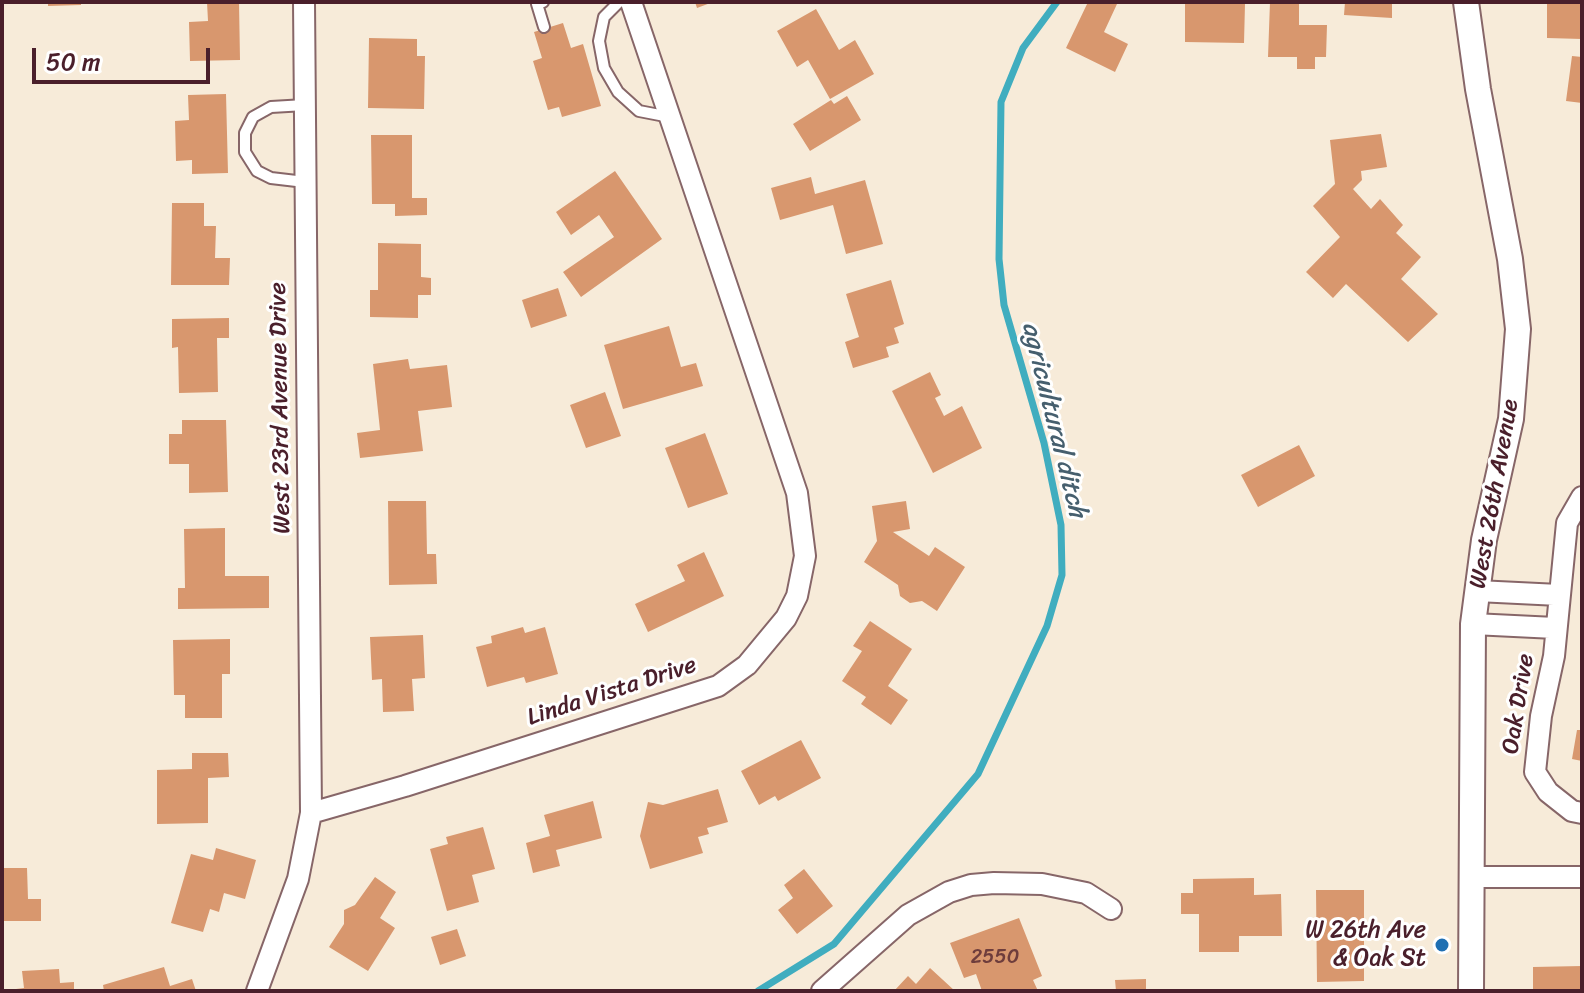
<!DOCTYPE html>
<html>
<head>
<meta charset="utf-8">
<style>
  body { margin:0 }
  #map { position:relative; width:1584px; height:993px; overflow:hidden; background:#f7ebd9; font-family:Sriracha,sans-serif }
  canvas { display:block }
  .frame { position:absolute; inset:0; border:4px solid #4a1f2b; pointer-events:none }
  .scale { position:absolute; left:32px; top:48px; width:178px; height:36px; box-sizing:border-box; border:4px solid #4a1f2b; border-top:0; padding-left:10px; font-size:24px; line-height:28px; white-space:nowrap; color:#4a1f2b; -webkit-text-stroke:6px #fff; paint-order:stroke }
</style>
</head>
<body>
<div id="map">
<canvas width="1584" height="993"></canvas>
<div class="frame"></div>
<div class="scale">50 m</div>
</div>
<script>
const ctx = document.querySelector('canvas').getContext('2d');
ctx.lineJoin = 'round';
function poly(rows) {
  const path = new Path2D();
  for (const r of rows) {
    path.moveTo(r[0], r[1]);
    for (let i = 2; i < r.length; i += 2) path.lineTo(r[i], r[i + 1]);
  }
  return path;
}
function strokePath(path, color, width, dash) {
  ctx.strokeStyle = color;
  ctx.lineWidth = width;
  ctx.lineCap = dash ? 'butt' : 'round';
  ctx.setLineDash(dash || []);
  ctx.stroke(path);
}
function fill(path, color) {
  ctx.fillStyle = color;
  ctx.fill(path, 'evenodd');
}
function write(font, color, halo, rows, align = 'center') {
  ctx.font = font + ' Sriracha,sans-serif';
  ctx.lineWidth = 6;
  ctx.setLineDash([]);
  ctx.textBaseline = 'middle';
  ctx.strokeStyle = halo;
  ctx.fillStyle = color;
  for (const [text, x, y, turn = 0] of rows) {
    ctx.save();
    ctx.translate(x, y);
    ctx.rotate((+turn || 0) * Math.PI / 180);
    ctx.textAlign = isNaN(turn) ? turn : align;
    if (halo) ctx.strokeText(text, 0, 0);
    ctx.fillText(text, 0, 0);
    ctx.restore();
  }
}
strokePath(poly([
  [758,991,834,944,978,774,1047,626,1062,575,1061,525,1044,443,1004,305,999,259,1001,102,1023,48,1057,2]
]), '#40adbf', 7);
fill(poly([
  [48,2,81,2,81,5,48,6],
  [207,2,239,2,240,60,190,61,189,22,208,21],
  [695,2,713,2,697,8],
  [1088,2,1117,4,1104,32,1128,44,1115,72,1066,48],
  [1270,2,1299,2,1299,25,1327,25,1326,57,1315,57,1315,69,1297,69,1297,57,1268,57],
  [1345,2,1392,2,1392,18,1344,15],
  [1547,2,1582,2,1582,39,1547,38],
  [1185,4,1245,4,1244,43,1185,42],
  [816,9,839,50,855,40,874,74,830,99,808,60,797,67,777,31],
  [563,23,571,48,583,44,601,106,562,117,559,107,548,110,533,61,542,58,534,32],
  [369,38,417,39,417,56,425,56,424,109,368,108],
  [1572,56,1582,57,1582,103,1566,101],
  [226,94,228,173,192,174,192,160,176,161,175,121,189,120,188,95],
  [847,96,861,120,810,151,793,124,831,100,834,104],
  [1381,134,1387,167,1361,171,1362,180,1353,189,1371,209,1380,199,1403,225,1396,233,1421,257,1401,279,1438,314,1408,342,1346,284,1333,298,1306,272,1340,237,1313,206,1335,184,1330,140],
  [371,135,412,135,412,198,427,198,427,215,395,216,395,204,372,204],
  [615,171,662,239,581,297,563,272,614,237,599,215,571,235,556,212],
  [811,177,815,194,865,180,883,244,846,254,833,205,780,220,771,188],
  [172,203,204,203,204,226,216,226,215,258,230,258,229,285,171,285],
  [378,243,421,244,421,277,431,278,431,295,418,295,418,318,370,317,370,290,378,290],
  [891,280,904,324,894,328,899,343,886,347,889,357,853,368,845,342,859,337,846,294],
  [558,288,567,316,531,328,522,300],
  [229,318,229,338,217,338,218,392,179,393,178,347,172,348,172,319],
  [669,326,681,367,696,363,703,386,623,409,604,345],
  [408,359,410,369,447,365,452,407,418,411,423,451,360,458,357,433,380,430,373,364],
  [930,372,941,395,935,398,944,416,962,406,982,448,933,473,892,391],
  [605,392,621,436,586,448,570,405],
  [182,420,226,420,228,492,189,493,189,464,169,464,169,434,182,434],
  [705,433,728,494,688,508,665,448],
  [1299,445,1315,476,1258,507,1241,475],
  [388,501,426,501,427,554,436,554,437,584,389,585],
  [906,501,910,529,893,532,929,556,935,547,965,567,937,611,922,601,910,603,900,596,898,585,864,562,877,541,872,506],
  [225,528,225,576,269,576,269,608,178,609,178,588,185,588,184,529],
  [704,552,724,596,648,632,635,604,685,581,677,565],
  [870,621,912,649,888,686,908,700,891,725,861,704,866,697,842,681,862,651,853,646],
  [523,627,525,633,545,627,558,674,526,683,524,677,487,687,476,647,492,643,491,636],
  [423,635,425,678,412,679,414,711,383,712,382,679,372,680,370,637],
  [230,639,230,674,222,674,222,718,185,718,185,695,174,695,173,640],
  [1577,730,1582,730,1582,761,1572,759],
  [801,740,821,778,778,801,775,796,759,805,741,771],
  [192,753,228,753,229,777,208,778,208,823,157,824,157,770,192,769],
  [718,789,728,822,707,828,709,834,698,837,703,853,650,869,640,836,648,802,663,805],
  [593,801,602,838,556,850,560,866,533,873,526,843,550,836,544,815],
  [483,827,495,869,472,875,479,902,447,911,430,849,448,844,446,837],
  [216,848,256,860,245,899,224,893,219,912,210,909,203,932,171,923,191,854,213,860],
  [2,868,27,868,28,899,41,899,41,921,2,921],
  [804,869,833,906,797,934,778,910,793,898,784,885],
  [375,877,396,892,380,918,395,928,368,971,329,947,344,924,344,910,355,905],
  [1254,878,1254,895,1281,894,1282,936,1239,936,1239,952,1199,952,1199,914,1181,914,1181,893,1193,893,1193,879],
  [1316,890,1364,890,1364,981,1317,982],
  [1019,918,1042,976,1033,980,1038,991,982,991,976,974,964,978,950,943],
  [457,929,466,956,440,965,431,937],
  [1582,966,1582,991,1533,991,1533,967],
  [164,967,170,986,192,979,196,991,104,991,103,985],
  [930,968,955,991,894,991,908,976,916,984],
  [59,969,60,983,74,982,74,991,16,991,16,989,24,988,22,971],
  [1146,979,1146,991,1116,991,1115,980]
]), '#d8976e');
const service = poly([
  [543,2,537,4,544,27],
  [619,2,604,17,599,41,604,68,618,92,639,111,670,117],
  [305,105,271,107,253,117,245,133,245,152,257,171,271,178,305,182]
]);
const minor = poly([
  [1582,497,1567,523,1554,656,1541,716,1535,772,1548,792,1572,811,1582,813],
  [1477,591,1559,595],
  [1473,624,1555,628],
  [311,813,405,786,718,686,747,665,786,618,797,596,805,556,797,493,631,2],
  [1471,877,1582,877],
  [257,991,298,879,311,813,304,2],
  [822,991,908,915,949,892,971,885,994,883,1042,884,1086,893,1111,909]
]);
const tertiary = poly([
  [1466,2,1478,89,1510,259,1518,329,1511,419,1484,540,1473,624,1471,991]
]);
strokePath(service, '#876668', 14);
strokePath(minor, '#876668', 24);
strokePath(tertiary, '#876668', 28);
strokePath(service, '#fff', 10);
strokePath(minor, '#fff', 20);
strokePath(tertiary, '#fff', 24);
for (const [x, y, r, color] of [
  [1442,945,8,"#1f6fb2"]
]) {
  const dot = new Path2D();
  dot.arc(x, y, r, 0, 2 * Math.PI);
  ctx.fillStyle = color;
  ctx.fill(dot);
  strokePath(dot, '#fff', 3);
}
write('20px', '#6e3d3c', null, [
  ["2550",995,958]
]);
write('24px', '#4a1f2b', '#fff', [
  ["West 23rd Avenue Drive",281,408,-91],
  ["West 26th Avenue",1495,494,-80],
  ["Linda Vista Drive",612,692,-18],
  ["Oak Drive",1519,704,-81]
]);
write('24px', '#4a1f2b', '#fff', [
  ["W 26th Ave",1426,931],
  ["& Oak St",1426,959]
], 'right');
write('italic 26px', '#465f6e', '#fff', [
  ["agricultural ditch",1053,420,76]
]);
</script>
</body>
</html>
